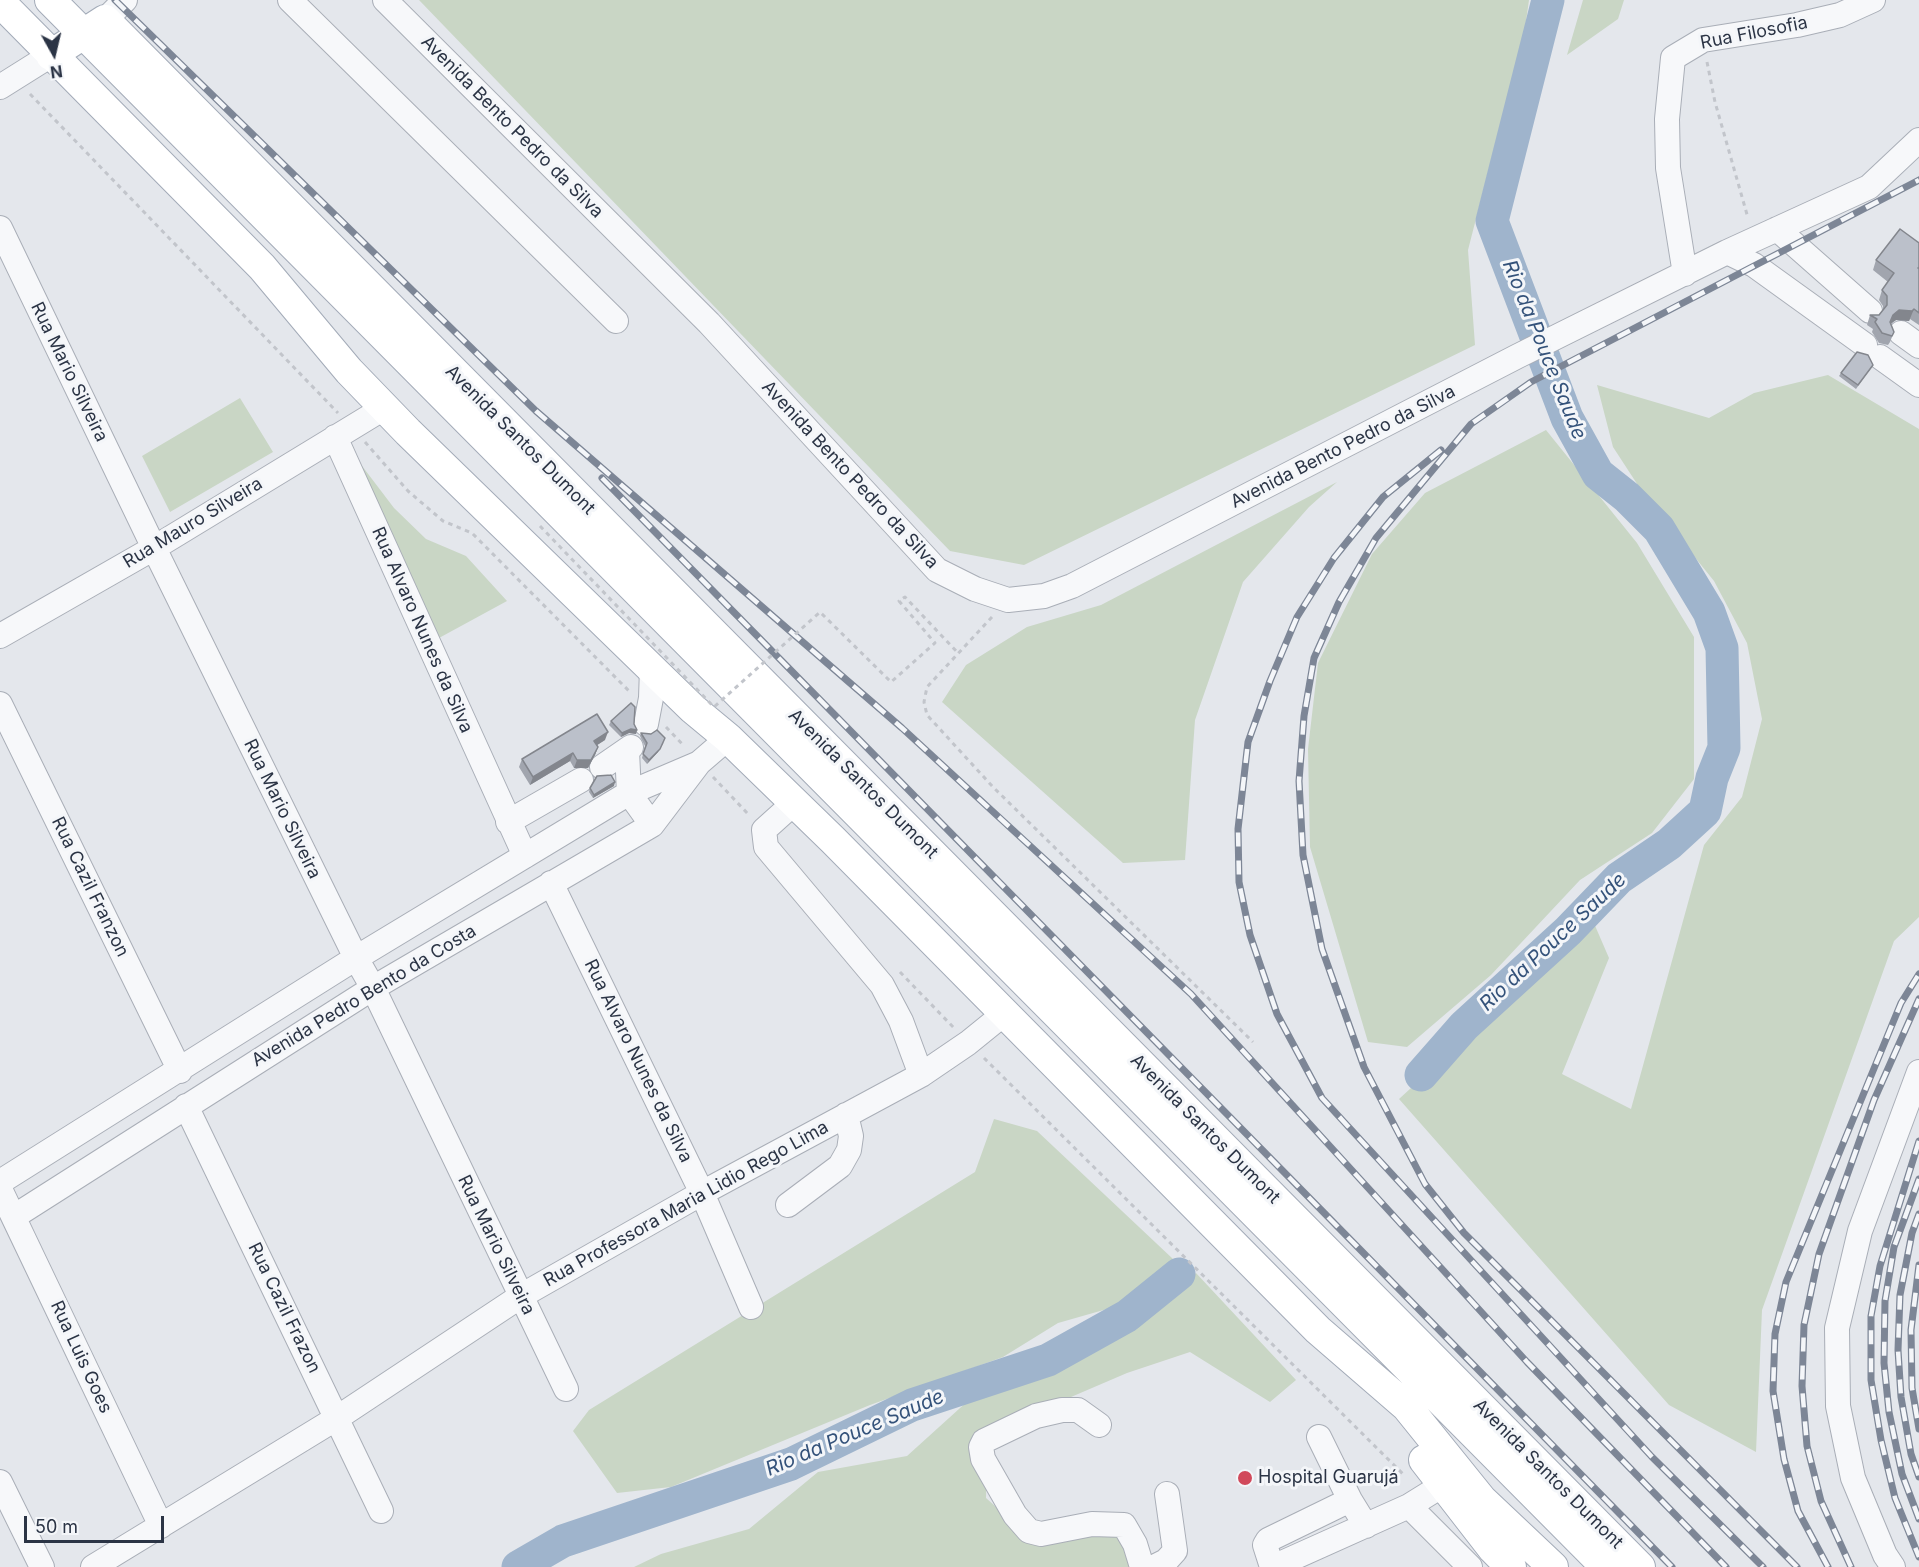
<!DOCTYPE html>
<html>
<head>
<meta charset="utf-8">
<style>
  body { margin:0 }
  #map { position:relative; width:1919px; height:1567px; overflow:hidden; background:#e4e7ec; font-family:Inter,sans-serif }
  canvas { display:block }
  .north { position:absolute; left:24px; top:24px; width:60px; height:60px; -webkit-text-stroke:4px #f4f6f9; paint-order:stroke; rotate:172deg; font-size:16px; font-weight:700; line-height:24px; text-align:center; color:#2b3445 }
  .north::after { content:''; display:block; margin:auto; width:21px; height:27px; background:#2b3445; clip-path:polygon(50% 0,100% 100%,50% 72%,0 100%) }
  .scale { position:absolute; left:24px; top:1516px; width:140px; height:27px; box-sizing:border-box; border:3px solid #2b3445; border-top:0; padding-left:8px; font-size:18px; line-height:21px; white-space:nowrap; color:#2b3445; -webkit-text-stroke:4px #f4f6f9; paint-order:stroke }
</style>
</head>
<body>
<div id="map">
<canvas width="1919" height="1567"></canvas>
<div class="north">N</div>
<div class="scale">50 m</div>
</div>
<script>
const ctx = document.querySelector('canvas').getContext('2d');
ctx.lineJoin = 'round';
function fill(path, color) {
  ctx.fillStyle = color;
  ctx.fill(path, 'evenodd');
}
function poly(rows) {
  const path = new Path2D();
  for (const r of rows) {
    path.moveTo(r[0], r[1]);
    for (let i = 2; i < r.length; i += 2) path.lineTo(r[i], r[i + 1]);
  }
  return path;
}
function strokePath(path, color, width, dash) {
  ctx.strokeStyle = color;
  ctx.lineWidth = width;
  ctx.lineCap = dash ? 'butt' : 'round';
  ctx.setLineDash(dash || []);
  ctx.stroke(path);
}
function write(font, color, halo, rows, align = 'center') {
  ctx.font = font + ' Inter,sans-serif';
  ctx.lineWidth = 6;
  ctx.setLineDash([]);
  ctx.textBaseline = 'middle';
  ctx.strokeStyle = halo;
  ctx.fillStyle = color;
  for (const [text, x, y, turn = 0] of rows) {
    ctx.save();
    ctx.translate(x, y);
    ctx.rotate((+turn || 0) * Math.PI / 180);
    ctx.textAlign = isNaN(turn) ? turn : align;
    if (halo) ctx.strokeText(text, 0, 0);
    ctx.fillText(text, 0, 0);
    ctx.restore();
  }
}
fill(poly([
  [419,0,1529,0,1525,28,1468,250,1475,345,1024,565,950,551],
  [1583,0,1624,0,1618,19,1567,55],
  [1828,375,1919,429,1919,917,1894,941,1762,1310,1756,1452,1669,1405,1399,1099,1593,921,1609,958,1562,1074,1631,1109,1704,845,1742,797,1762,719,1747,643,1714,581,1643,493,1613,447,1597,385,1709,418,1754,393],
  [240,398,273,452,170,512,142,456],
  [1546,430,1637,543,1694,637,1694,779,1652,833,1580,880,1491,975,1407,1047,1368,1042,1310,847,1308,749,1318,663,1372,554,1425,493],
  [356,458,394,508,426,539,466,556,507,601,439,638],
  [1337,482,1309,507,1243,582,1195,720,1185,860,1123,863,942,702,966,665,1027,627,1101,605],
  [994,1119,1037,1131,1173,1259,1121,1305,1058,1323,1003,1357,870,1405,671,1487,617,1493,573,1431,589,1410,975,1172],
  [1196,1273,1296,1380,1270,1402,1190,1352,1127,1373,987,1433,986,1498,1024,1532,1126,1530,1137,1567,634,1567,661,1554,749,1529,818,1472,907,1456,991,1380,1114,1334]
]), '#c9d6c5');
strokePath(poly([
  [1421,1075,1464,1026,1568,931,1619,878,1669,844,1705,811,1712,778,1724,748,1722,648,1709,612,1659,529,1627,497,1598,474,1567,418,1492,221,1548,0],
  [518,1567,563,1541,791,1464,912,1405,1048,1360,1127,1316,1179,1274]
]), '#9fb4cc', 33);
const minor = poly([
  [290,0,616,321],
  [385,0,709,323,937,570,975,589,1008,600,1044,596,1072,586,1518,356,1727,252,1869,187,1919,140],
  [105,20,125,0],
  [0,87,51,55],
  [0,228,154,548,356,958,373,988,566,1389],
  [1777,229,1870,311],
  [1727,252,1754,265,1865,345],
  [1685,274,1668,168,1667,119,1673,58,1703,40,1797,25,1840,15,1873,0],
  [1901,333,1919,346],
  [1880,357,1919,385],
  [335,437,525,856],
  [0,636,154,548,384,408],
  [0,704,180,1071],
  [646,724,651,698,652,669],
  [627,751,629,793,652,825],
  [602,767,631,747],
  [794,803,764,830,766,847,882,985,901,1021,921,1075],
  [508,822,581,780],
  [551,883,702,1193,751,1307],
  [186,1106,381,1511],
  [0,1182,356,958,629,793,697,764],
  [0,1189,161,1526],
  [788,1205,840,1166,849,1150,851,1136,846,1115],
  [15,1216,373,988,652,825,699,763,728,738],
  [1099,1425,1078,1410,1062,1410,1036,1416,984,1441,981,1447,983,1459,1015,1515,1029,1531,1041,1534,1092,1524,1124,1525,1135,1544,1142,1567],
  [1319,1437,1350,1500],
  [0,1482,42,1567],
  [1409,1506,1470,1567],
  [93,1567,337,1418,521,1296,702,1193,921,1075,968,1043,1005,1013],
  [1154,1567,1166,1561,1175,1551,1167,1494],
  [1272,1567,1265,1545,1268,1540,1350,1500,1366,1526],
  [1273,1567,1409,1506,1459,1475],
  [1893,1567,1885,1555,1853,1478,1838,1406,1837,1328,1860,1231,1919,1072]
]);
const major = poly([
  [50,0,1606,1567],
  [0,2,262,267,349,371,408,432,693,709,728,738,833,840,1318,1330,1407,1407,1482,1500,1553,1567],
  [51,55,105,20,1640,1567],
  [1424,1460,1493,1549,1511,1567]
]);
strokePath(minor, '#a9aeb7', 26);
strokePath(major, '#a3abb8', 32);
strokePath(poly([
  [1707,62,1715,102,1748,218],
  [30,94,338,413],
  [365,442,408,491,443,521,472,533,629,691],
  [992,617,927,687,924,702,927,715,993,787,1253,1042],
  [666,727,684,746],
  [713,777,750,816],
  [900,972,954,1028],
  [984,1058,1405,1476]
]), '#c2c5cb', 3, [4.5, 4.5]);
strokePath(minor, '#f7f8fa', 24);
strokePath(major, '#fff', 30);
const rail = poly([
  [115,0,536,411,902,728,1191,994,1527,1362,1726,1567],
  [1441,450,1383,497,1334,558,1297,617,1270,681,1248,742,1238,829,1239,882,1250,935,1277,1014,1322,1098,1652,1457,1763,1567],
  [602,478,1672,1567],
  [1919,1141,1880,1266,1871,1316,1871,1380,1881,1440,1895,1498,1919,1557],
  [1919,1179,1894,1247,1885,1301,1884,1363,1889,1412,1902,1474,1919,1519],
  [1919,1214,1912,1233,1900,1295,1898,1350,1901,1397,1911,1454,1919,1477],
  [1919,1265,1911,1330,1912,1388,1919,1429],
  [1797,1567,1464,1233,1425,1184,1364,1067,1322,949,1303,855,1299,781,1304,716,1314,658,1339,602,1376,538,1471,424,1531,382,1919,180],
  [1828,1567,1798,1511,1784,1459,1773,1391,1775,1334,1786,1282,1901,1003,1919,974],
  [1851,1567,1821,1501,1807,1446,1802,1386,1804,1325,1819,1254,1874,1100,1919,999]
]);
strokePath(rail, '#7d8696', 7);
strokePath(rail, '#f4f6f9', 4.5, [14]);
strokePath(poly([
  [540,526,714,707,820,612,891,682,935,643,899,601,905,597,959,654]
]), '#c2c5cb', 3, [4.5, 4.5]);
fill(poly([
  [1919,243,1919,325,1910,319,1909,321,1896,320,1891,324,1894,332,1890,342,1888,345,1879,343,1872,332,1873,329,1867,325,1870,315,1879,315,1883,309,1883,306,1879,300,1882,290,1888,282,1873,270,1876,260],
  [1873,365,1871,368,1856,389,1839,376,1841,373],
  [611,721,637,730,636,734,629,733,621,737,609,725],
  [641,733,658,752,647,764,642,758,645,746,640,736],
  [605,740,597,745,598,747,595,755,588,768,574,768,570,761,530,785,519,767,522,759],
  [614,786,593,798,589,792,590,788]
]), '#a1a5ae');
fill(poly([
  [1914,309,1909,321,1896,320,1890,324,1893,315,1899,310],
  [631,729,637,730,636,734,629,733,621,737,622,733],
  [608,732,605,740,591,749,594,741],
  [664,742,658,752,647,764,649,760],
  [598,747,595,755,588,768,574,768,577,760],
  [573,753,570,761,530,785,533,777],
  [615,782,614,786,593,798,594,795]
]), '#83868d');
const building = poly([
  [1900,229,1919,243,1919,267,1918,268,1919,269,1919,313,1914,309,1912,311,1899,310,1893,315,1890,322,1894,332,1892,336,1882,333,1875,322,1877,319,1870,315,1879,315,1887,305,1887,296,1882,290,1894,273,1876,260,1900,229],
  [1857,352,1868,355,1873,365,1858,385,1841,373,1857,352],
  [631,703,635,707,634,724,637,730,631,729,622,733,611,721,631,703],
  [597,714,608,732,594,741,598,747,591,760,577,760,573,753,533,777,522,759,597,714],
  [657,730,665,738,660,749,649,760,643,754,647,743,641,733,651,734,657,730],
  [611,775,615,782,594,795,590,788,597,776,611,775]
]);
fill(building, '#bbc0ca');
strokePath(building, '#83868d', 1.5);
for (const [x, y, r, color] of [
  [1245,1478,8,"#d1495b"]
]) {
  const dot = new Path2D();
  dot.arc(x, y, r, 0, 2 * Math.PI);
  ctx.fillStyle = color;
  ctx.fill(dot);
  strokePath(dot, '#f4f6f9', 2);
}
write('18px', '#2b3445', '#f4f6f9', [
  ["Rua Filosofia",1754,33,-11],
  ["Avenida Bento Pedro da Silva",512,127,45],
  ["Rua Mario Silveira",69,372,64],
  ["Avenida Santos Dumont",520,440,45],
  ["Avenida Bento Pedro da Silva",1343,447,-27],
  ["Avenida Bento Pedro da Silva",850,475,47],
  ["Rua Mauro Silveira",193,523,-31],
  ["Rua Alvaro Nunes da Silva",422,630,66],
  ["Avenida Santos Dumont",863,784,45],
  ["Rua Mario Silveira",282,809,64],
  ["Rua Cazil Franzon",90,887,64],
  ["Avenida Pedro Bento da Costa",364,996,-31],
  ["Rua Alvaro Nunes da Silva",638,1061,64],
  ["Avenida Santos Dumont",1205,1129,45],
  ["Rua Professora Maria Lidio Rego Lima",686,1204,-29],
  ["Rua Mario Silveira",496,1245,64],
  ["Rua Cazil Frazon",284,1308,64],
  ["Rua Luis Goes",81,1357,65],
  ["Avenida Santos Dumont",1548,1474,45]
]);
write('18px', '#2b3445', '#f4f6f9', [
  ["Hospital Guarujá",1258,1478]
], 'left');
write('italic 20px', '#34527a', '#f4f6f9', [
  ["Rio da Pouce Saude",1544,350,68],
  ["Rio da Pouce Saude",1553,942,-43],
  ["Rio da Pouce Saude",855,1433,-23]
]);
</script>
</body>
</html>
